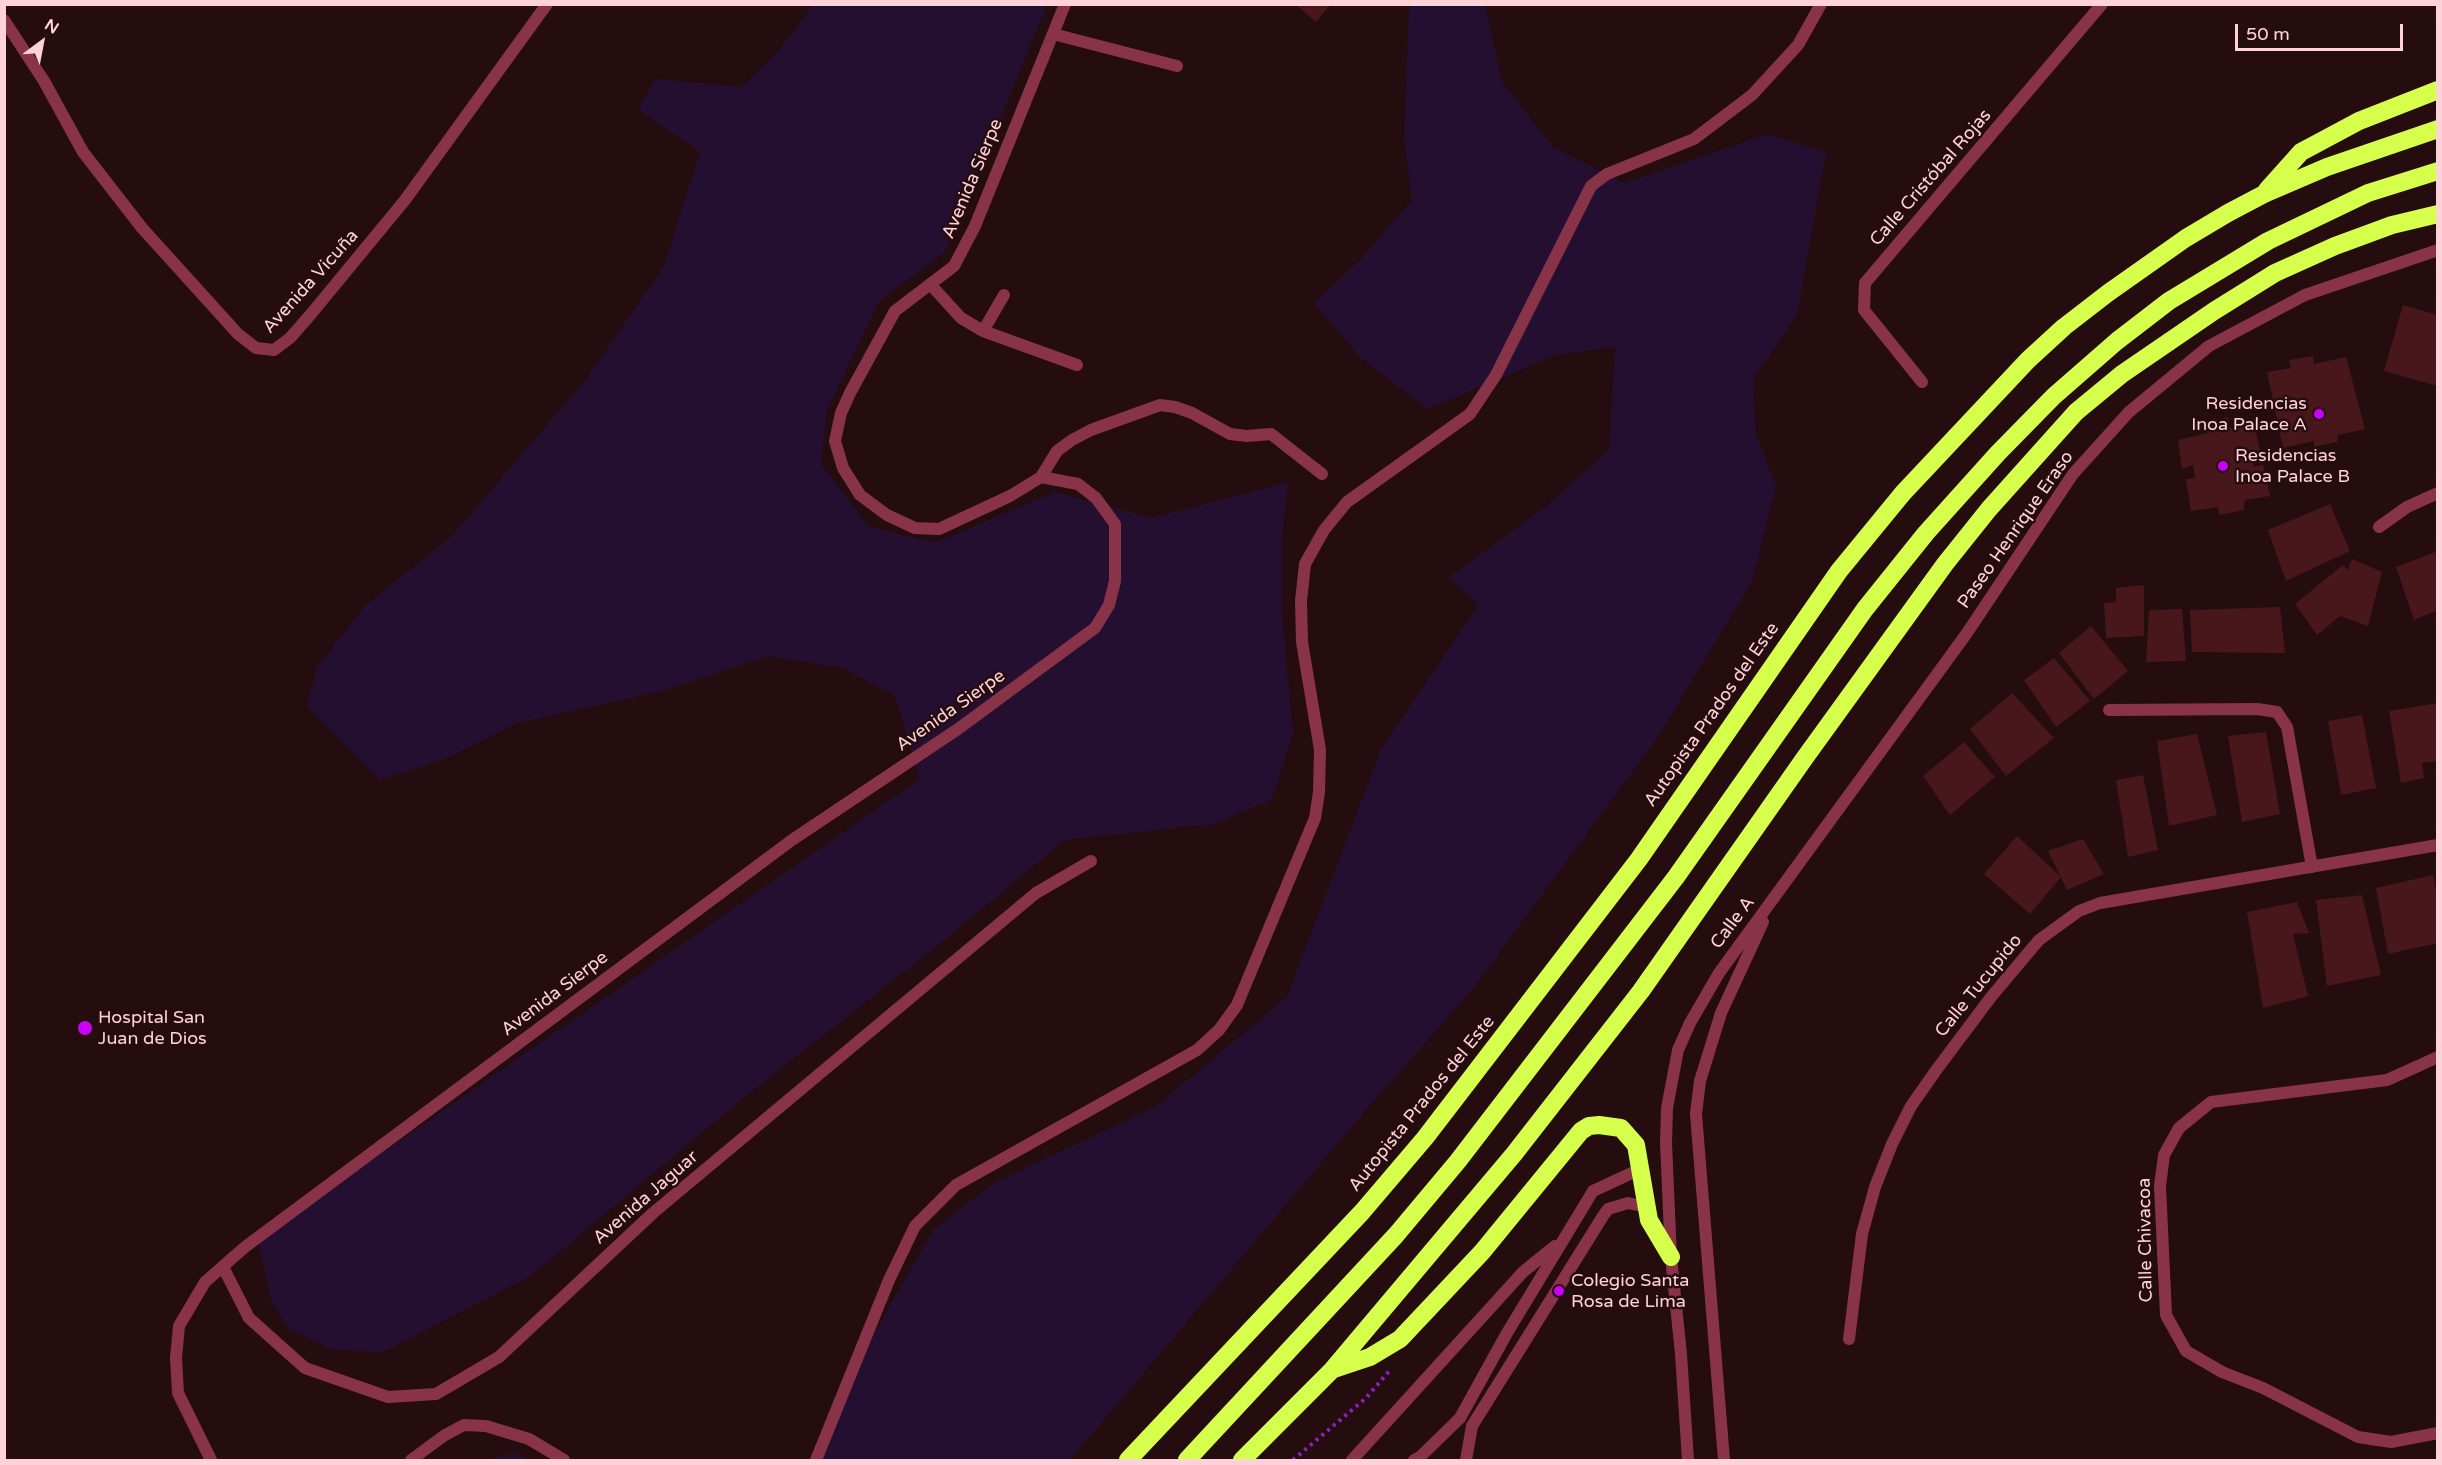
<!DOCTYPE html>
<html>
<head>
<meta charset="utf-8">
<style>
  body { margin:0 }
  #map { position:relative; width:2442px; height:1465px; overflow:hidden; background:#250c0f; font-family:"Varela Round",sans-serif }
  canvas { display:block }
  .frame { position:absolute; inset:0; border:6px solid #ffd1d9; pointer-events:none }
  .north { position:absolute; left:12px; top:12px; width:60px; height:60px; -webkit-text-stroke:4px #250c0f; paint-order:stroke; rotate:32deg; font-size:16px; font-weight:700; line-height:24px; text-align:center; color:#ffd1d9 }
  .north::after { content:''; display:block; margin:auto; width:21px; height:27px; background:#ffd1d9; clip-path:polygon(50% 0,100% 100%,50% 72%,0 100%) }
  .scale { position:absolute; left:2235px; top:24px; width:168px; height:27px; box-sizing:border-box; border:3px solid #ffd1d9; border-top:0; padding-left:8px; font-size:18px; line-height:21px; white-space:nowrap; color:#ffd1d9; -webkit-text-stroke:4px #250c0f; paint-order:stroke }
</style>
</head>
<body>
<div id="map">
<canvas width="2442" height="1465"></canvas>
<div class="frame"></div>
<div class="north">N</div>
<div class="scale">50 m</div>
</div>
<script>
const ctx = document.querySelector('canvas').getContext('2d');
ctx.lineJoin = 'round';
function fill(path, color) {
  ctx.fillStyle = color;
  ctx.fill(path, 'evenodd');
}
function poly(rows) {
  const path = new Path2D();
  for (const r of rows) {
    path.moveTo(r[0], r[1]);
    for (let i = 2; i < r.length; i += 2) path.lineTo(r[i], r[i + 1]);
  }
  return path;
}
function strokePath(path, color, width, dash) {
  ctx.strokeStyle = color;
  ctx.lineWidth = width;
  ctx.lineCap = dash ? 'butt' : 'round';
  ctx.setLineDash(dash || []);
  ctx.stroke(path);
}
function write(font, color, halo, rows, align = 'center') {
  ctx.font = font + ' "Varela Round",sans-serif';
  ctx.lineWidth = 5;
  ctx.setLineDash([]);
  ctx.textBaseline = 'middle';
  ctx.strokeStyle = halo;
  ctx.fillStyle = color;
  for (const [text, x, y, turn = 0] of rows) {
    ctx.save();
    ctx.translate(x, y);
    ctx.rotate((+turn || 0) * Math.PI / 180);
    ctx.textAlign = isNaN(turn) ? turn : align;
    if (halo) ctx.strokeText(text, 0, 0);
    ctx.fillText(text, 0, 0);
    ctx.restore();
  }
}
fill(poly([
  [813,5,1047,5,945,252,879,301,827,410,821,464,868,526,935,543,1055,492,1152,518,1288,482,1282,537,1282,615,1293,733,1272,799,1215,824,1065,840,937,946,742,1099,532,1275,383,1352,333,1350,288,1328,271,1300,258,1239,920,779,895,696,843,668,768,656,663,691,517,723,442,760,380,780,307,707,317,667,365,606,452,536,587,378,664,266,700,152,638,109,655,79,741,87,775,55],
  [1409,5,1485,5,1502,82,1553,147,1624,183,1768,134,1826,152,1797,315,1753,379,1756,434,1776,486,1752,582,1657,738,1472,990,1365,1111,1070,1460,822,1460,871,1339,933,1230,992,1184,1155,1107,1287,997,1381,749,1478,605,1449,577,1543,509,1609,450,1615,347,1556,355,1427,409,1360,357,1314,303,1360,260,1412,200,1404,141],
  [514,1453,530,1460,486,1460]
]), '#250f30');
fill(poly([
  [1295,4,1331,4,1316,22],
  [2403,305,2438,315,2438,386,2384,371],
  [2313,356,2314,364,2346,357,2365,429,2338,435,2337,442,2314,447,2314,441,2283,448,2267,372,2291,368,2289,360],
  [2228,417,2230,428,2255,426,2261,457,2252,458,2254,467,2263,465,2270,496,2245,500,2244,510,2219,515,2218,507,2191,511,2186,479,2195,478,2193,465,2182,469,2178,440,2208,433,2205,422],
  [2330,504,2350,551,2286,581,2268,530],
  [2438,551,2438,610,2414,620,2396,567],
  [2352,559,2382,572,2368,626,2340,616,2317,635,2295,604,2343,565,2348,570],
  [2144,585,2144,636,2106,638,2104,603,2116,602,2116,588],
  [2280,607,2285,653,2192,652,2190,610],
  [2182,609,2186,661,2146,662,2149,610],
  [2091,626,2128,671,2094,699,2059,653],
  [2054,658,2090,701,2056,727,2024,680],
  [2012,693,2054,738,2006,776,1970,729],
  [2438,703,2438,761,2422,763,2424,778,2401,783,2389,711],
  [2362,715,2376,788,2341,795,2328,721],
  [2266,732,2280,814,2242,822,2228,736],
  [2197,734,2217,815,2169,826,2157,741],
  [1964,742,1995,777,1950,815,1923,776],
  [2143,775,2158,850,2128,857,2116,780],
  [2017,836,2061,877,2030,914,1984,874],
  [2083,839,2104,874,2067,890,2048,851],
  [2433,875,2438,900,2438,943,2388,954,2376,888],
  [2362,895,2381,975,2327,986,2316,900],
  [2297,902,2309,933,2293,934,2308,996,2263,1008,2247,912]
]), '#48171b');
strokePath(poly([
  [1293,1460,1366,1398,1391,1369]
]), '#8923c0', 4, [3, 4.5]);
strokePath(poly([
  [1352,1460,1523,1272,1555,1246],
  [1414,1460,1420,1457,1460,1418,1507,1333,1593,1191,1634,1172,1641,1166],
  [1466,1460,1472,1426,1603,1216,1608,1209,1628,1203,1647,1207]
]), '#893349', 12);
strokePath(poly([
  [4,20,44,81,83,152,142,228,238,334,256,348,274,350,290,338,311,314,405,200,547,4],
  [1053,34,1177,66],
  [930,284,961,318,983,331,1077,365],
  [983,331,1004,295],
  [1922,382,1864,310,1865,283,2102,4],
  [1041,477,1057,451,1072,440,1091,430,1160,405,1175,407,1192,413,1230,434,1247,436,1271,434,1322,474],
  [2379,527,2407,507,2438,493],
  [2109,710,2257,709,2277,712,2287,727,2312,867],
  [2438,1057,2387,1080,2211,1102,2179,1128,2164,1155,2160,1186,2166,1315,2186,1351,2222,1372,2263,1388,2358,1437,2391,1442,2438,1433],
  [223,1267,249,1318,305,1368,388,1397,436,1394,499,1357,653,1213,1036,893,1091,861],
  [1849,1339,1862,1234,1875,1187,1892,1144,1911,1106,1937,1069,1991,997,2039,940,2079,911,2100,903,2438,845],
  [211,1460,178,1393,176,1358,179,1326,205,1282,245,1247,792,840,958,729,1095,628,1109,605,1115,581,1115,524,1096,498,1078,484,1041,477,1010,496,939,529,915,528,887,515,860,495,843,468,835,441,841,413,850,393,895,311,954,266,975,226,1065,4],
  [411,1460,445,1435,464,1425,486,1426,529,1439,564,1460],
  [816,1460,889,1280,915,1226,956,1185,1197,1050,1219,1030,1237,1005,1315,818,1319,792,1320,750,1302,642,1301,601,1305,564,1324,530,1347,502,1470,414,1496,375,1591,186,1607,174,1694,139,1752,95,1798,45,1821,4],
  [1688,1460,1681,1354,1671,1257,1666,1143,1667,1108,1678,1050,1690,1023,1719,973,1967,633,2073,474,2129,412,2209,346,2305,295,2438,250],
  [1724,1460,1696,1114,1700,1081,1721,1013,1763,922]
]), '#893349', 12);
strokePath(poly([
  [2267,190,2301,152,2359,121,2438,90],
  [1334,1369,1370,1357,1400,1339,1482,1252,1581,1131,1589,1126,1599,1125,1621,1128,1636,1145,1649,1220,1671,1257],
  [1128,1460,1362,1212,1425,1138,1639,859,1839,571,1903,493,2028,360,2064,327,2108,293,2186,238,2228,213,2264,194,2327,167,2438,129],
  [1187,1460,1396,1235,1458,1161,1676,877,1865,609,1926,533,1998,453,2054,396,2117,341,2169,301,2268,241,2368,193,2438,171],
  [1242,1460,1332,1370,1514,1154,1641,991,1804,759,1945,564,1989,509,2076,412,2122,374,2214,311,2275,273,2335,246,2392,225,2438,214]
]), '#d6ff4c', 18);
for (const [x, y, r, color] of [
  [2319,414,6,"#cb00fc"],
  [2223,466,6,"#cb00fc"],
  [85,1028,8,"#cb00fc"],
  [1559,1291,6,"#cb00fc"]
]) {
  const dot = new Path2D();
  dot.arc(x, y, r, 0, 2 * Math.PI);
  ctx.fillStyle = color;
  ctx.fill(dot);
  strokePath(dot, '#250c0f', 2);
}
write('18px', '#ffd1d9', '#250c0f', [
  ["Calle Cristóbal Rojas",1931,178,-49],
  ["Avenida Sierpe",973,179,-67],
  ["Avenida Vicuña",311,282,-48],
  ["Paseo Henrique Eraso",2016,530,-55],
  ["Avenida Sierpe",951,711,-35],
  ["Autopista Prados del Este",1712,715,-55],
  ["Calle A",1733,923,-53],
  ["Calle Tucupido",1979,986,-51],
  ["Avenida Sierpe",555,994,-37],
  ["Autopista Prados del Este",1422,1104,-51],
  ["Avenida Jaguar",646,1198,-41],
  ["Calle Chivacoa",2146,1240,-91]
]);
write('18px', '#ffd1d9', '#250c0f', [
  ["Residencias",2307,404,"right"],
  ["Inoa Palace A",2307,425,"right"],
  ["Residencias",2235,456],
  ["Inoa Palace B",2235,477],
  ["Hospital San",98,1018],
  ["Juan de Dios",98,1039],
  ["Colegio Santa",1571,1281],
  ["Rosa de Lima",1571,1302]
], 'left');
</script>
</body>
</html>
